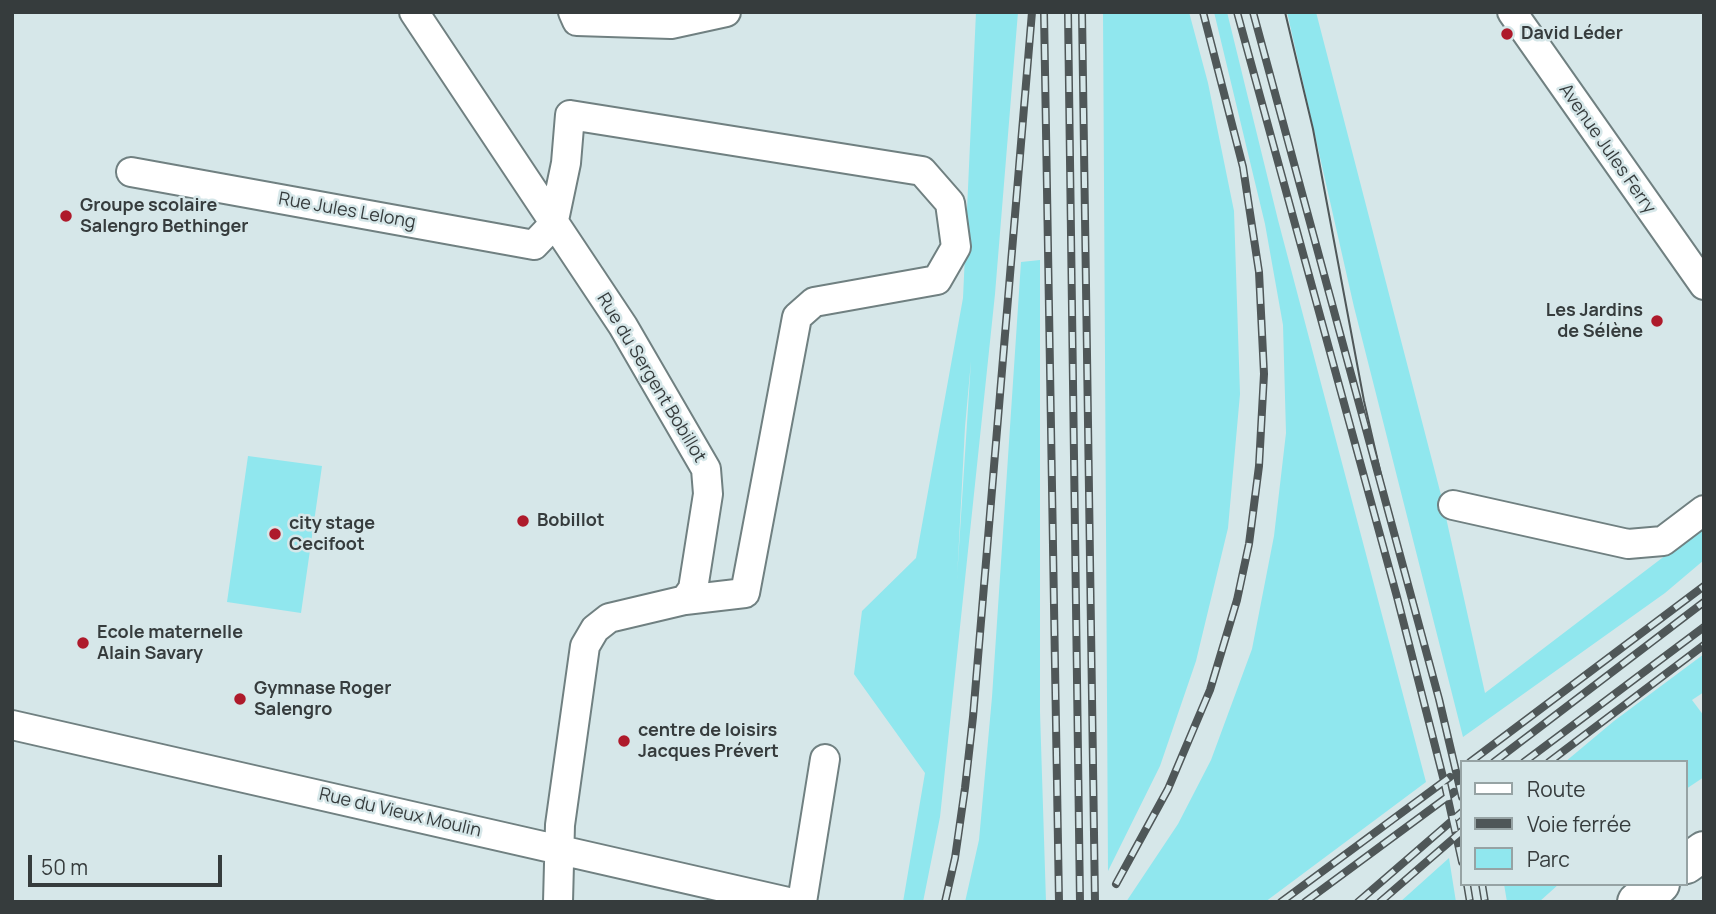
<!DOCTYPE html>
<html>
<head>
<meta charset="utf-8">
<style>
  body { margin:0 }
  #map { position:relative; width:1716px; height:914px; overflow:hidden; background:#d6e7e9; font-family:Manrope,sans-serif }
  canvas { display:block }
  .frame { position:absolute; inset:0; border:14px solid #363c3d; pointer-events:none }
  .legend { position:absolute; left:1460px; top:760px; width:228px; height:126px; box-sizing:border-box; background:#d6e7e9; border:2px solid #96a3a4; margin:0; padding:9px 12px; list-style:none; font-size:21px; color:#363c3d }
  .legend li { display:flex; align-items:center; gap:14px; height:35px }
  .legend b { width:35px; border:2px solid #96a3a4 }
  .scale { position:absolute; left:28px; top:855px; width:194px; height:32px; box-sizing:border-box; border:4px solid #363c3d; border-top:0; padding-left:9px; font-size:21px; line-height:24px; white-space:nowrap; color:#363c3d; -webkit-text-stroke:5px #d6e7e9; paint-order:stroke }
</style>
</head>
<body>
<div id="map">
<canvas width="1716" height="914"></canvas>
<div class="frame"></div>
<ul class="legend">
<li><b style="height:9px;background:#fff"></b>Route</li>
<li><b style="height:9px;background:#4f5758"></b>Voie ferrée</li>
<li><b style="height:19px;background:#90e7ee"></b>Parc</li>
</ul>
<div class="scale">50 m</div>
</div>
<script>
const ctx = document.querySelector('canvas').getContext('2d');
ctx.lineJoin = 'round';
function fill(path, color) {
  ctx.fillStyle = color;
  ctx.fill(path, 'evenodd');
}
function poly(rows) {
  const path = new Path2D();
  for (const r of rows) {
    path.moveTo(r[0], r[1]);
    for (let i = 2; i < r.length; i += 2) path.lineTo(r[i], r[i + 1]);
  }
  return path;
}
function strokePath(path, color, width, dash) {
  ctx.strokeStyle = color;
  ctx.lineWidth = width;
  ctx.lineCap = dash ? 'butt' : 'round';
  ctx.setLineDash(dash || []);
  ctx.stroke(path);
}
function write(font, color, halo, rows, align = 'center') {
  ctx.font = font + ' Manrope,sans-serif';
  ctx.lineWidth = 5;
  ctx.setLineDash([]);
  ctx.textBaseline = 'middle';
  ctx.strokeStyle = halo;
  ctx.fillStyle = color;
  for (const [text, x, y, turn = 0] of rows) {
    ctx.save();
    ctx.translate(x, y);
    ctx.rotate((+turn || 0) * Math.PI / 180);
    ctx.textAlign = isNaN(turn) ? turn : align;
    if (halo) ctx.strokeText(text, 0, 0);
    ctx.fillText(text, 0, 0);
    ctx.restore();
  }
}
fill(poly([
  [976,12,1018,12,995,294,940,817,923,902,903,902,925,773,854,674,862,611,916,558,963,298],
  [971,361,957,578,957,579,965,427],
  [1103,12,1189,12,1208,83,1234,211,1240,394,1228,528,1196,661,1160,766,1108,871],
  [1214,12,1227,12,1278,220,1426,782,1265,902,1126,902,1178,824,1211,760,1252,649,1274,536,1286,433,1283,325,1265,224],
  [1287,12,1316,12,1441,495,1485,693,1704,526,1704,560,1665,593,1463,737,1354,307],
  [1040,260,1040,712,1046,902,965,902,979,840,992,697,1021,262],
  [248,456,322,466,301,613,227,602],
  [1704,654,1704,692,1692,700,1704,716,1704,777,1686,789,1686,762,1565,762,1614,721],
  [1449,858,1456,902,1400,902],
  [1504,884,1559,884,1539,902,1507,902]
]), '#90e7ee');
const minor = poly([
  [414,12,623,326,706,469,708,494,693,589,685,600],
  [573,12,577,21,671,24,726,12],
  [1512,12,1704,285],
  [131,172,534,245,553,225,566,163,570,115,922,171,950,203,956,247,937,280,814,302,797,317,745,593,685,600,609,618,595,629,585,646,560,825,558,902],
  [1453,505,1628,544,1663,541,1704,510],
  [12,725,788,902],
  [802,902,825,759]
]);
const highway = poly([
  [1686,864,1704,851],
  [1637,902,1660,884]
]);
strokePath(minor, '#708081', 32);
strokePath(highway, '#708081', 42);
strokePath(minor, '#fff', 28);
strokePath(highway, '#fff', 38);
strokePath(poly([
  [1285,12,1313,129,1364,401,1394,531]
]), '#4f5758', 2);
const rail = poly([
  [1044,12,1059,902],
  [1068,12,1080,902],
  [1082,12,1095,902],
  [1237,12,1397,597,1444,781,1462,862],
  [1253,12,1439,699,1462,797],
  [1470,762,1704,586],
  [1494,762,1704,602],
  [1524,762,1704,627],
  [1549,762,1704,645],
  [1116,884,1168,789,1210,690,1237,600,1249,544,1259,466,1264,374,1259,272,1243,167,1203,12],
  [1467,884,1470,902],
  [1482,884,1485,902],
  [945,902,955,858,965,788,973,717,1032,12],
  [1281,902,1450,777],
  [1305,902,1454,792],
  [1358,902,1462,812],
  [1380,902,1462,831]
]);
strokePath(rail, '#4f5758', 8);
strokePath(rail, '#d6e7e9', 5, [16]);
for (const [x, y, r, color] of [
  [1507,34,7,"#ae1a2b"],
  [66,216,7,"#ae1a2b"],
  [1657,321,7,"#ae1a2b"],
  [523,521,7,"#ae1a2b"],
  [275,534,7,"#ae1a2b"],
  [83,643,7,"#ae1a2b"],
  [240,699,7,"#ae1a2b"],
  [624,741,7,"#ae1a2b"]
]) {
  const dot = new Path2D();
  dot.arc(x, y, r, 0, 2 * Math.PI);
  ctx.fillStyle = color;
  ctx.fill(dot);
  strokePath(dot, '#d6e7e9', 2.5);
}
write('bold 18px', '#363c3d', '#d6e7e9', [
  ["David Léder",1521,34],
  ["Groupe scolaire",80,206],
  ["Salengro Bethinger",80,227],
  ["Les Jardins",1643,311,"right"],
  ["de Sélène",1643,332,"right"],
  ["Bobillot",537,521],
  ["city stage",289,524],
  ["Cecifoot",289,545],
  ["Ecole maternelle",97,633],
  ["Alain Savary",97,654],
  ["Gymnase Roger",254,689],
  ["Salengro",254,710],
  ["centre de loisirs",638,731],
  ["Jacques Prévert",638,752]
], 'left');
write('18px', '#363c3d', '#d6e7e9', [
  ["Avenue Jules Ferry",1607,149,55],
  ["Rue Jules Lelong",347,211,10],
  ["Rue du Sergent Bobillot",651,378,59],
  ["Rue du Vieux Moulin",400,813,13]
]);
</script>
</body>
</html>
